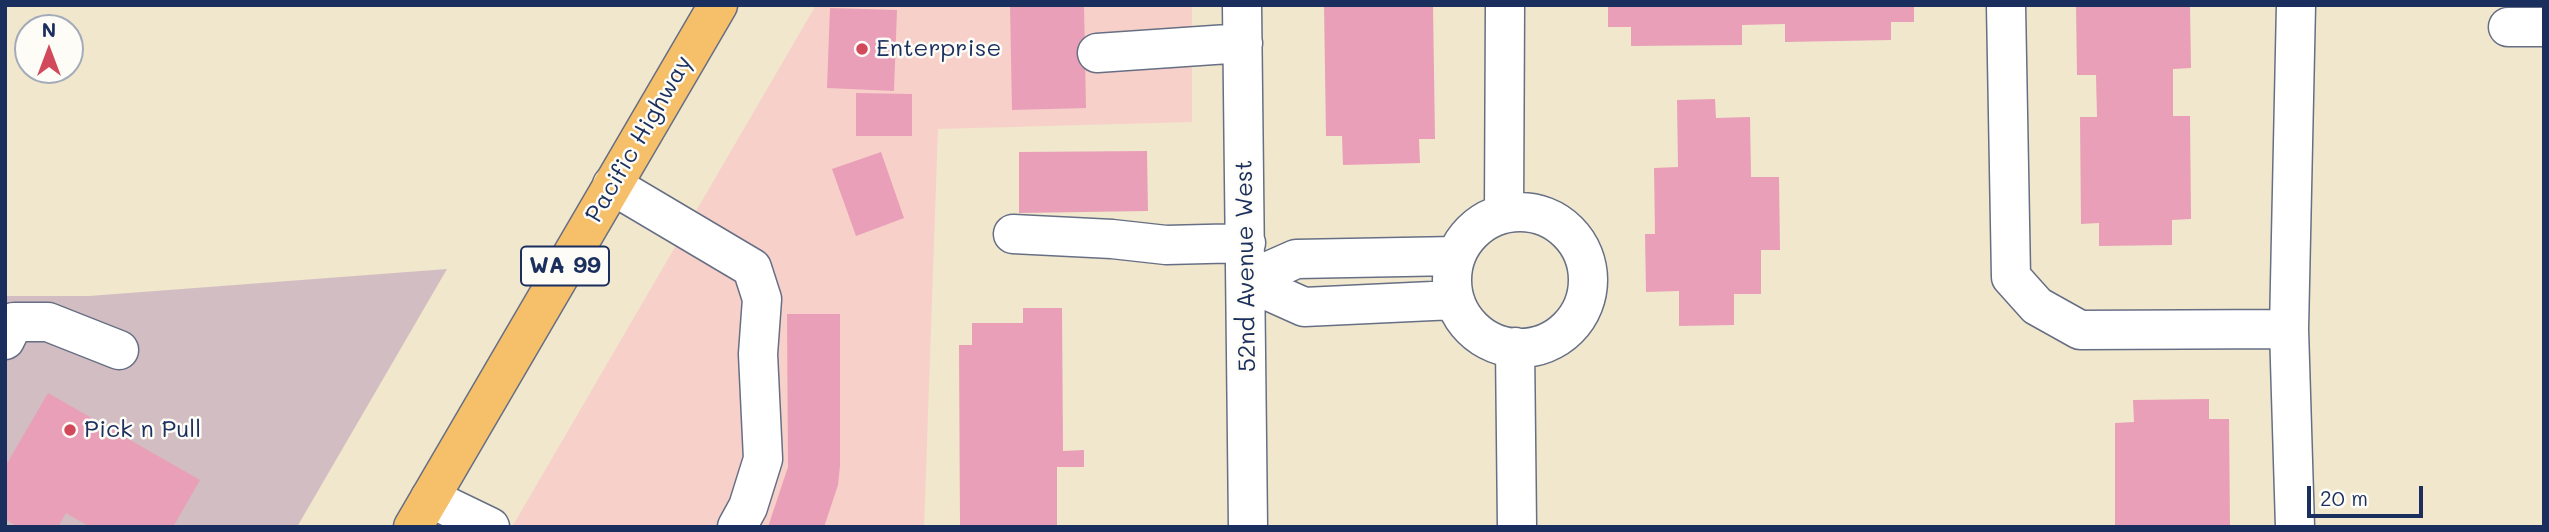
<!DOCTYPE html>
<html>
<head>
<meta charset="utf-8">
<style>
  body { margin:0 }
  #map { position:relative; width:2549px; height:532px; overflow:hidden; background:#f1e7cc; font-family:Mali,sans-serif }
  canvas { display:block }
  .frame { position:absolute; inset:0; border:7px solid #1b2f5e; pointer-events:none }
  .north { position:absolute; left:14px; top:14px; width:70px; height:70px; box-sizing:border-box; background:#fdfcf7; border:2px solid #a3aaba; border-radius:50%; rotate:0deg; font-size:19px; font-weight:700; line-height:28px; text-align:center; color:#1b2f5e }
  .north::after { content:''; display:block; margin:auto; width:24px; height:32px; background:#d1495b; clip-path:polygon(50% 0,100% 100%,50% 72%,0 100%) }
  .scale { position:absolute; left:2307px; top:486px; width:116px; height:32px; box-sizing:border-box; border:4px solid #1b2f5e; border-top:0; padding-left:9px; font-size:21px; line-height:24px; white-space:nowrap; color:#1b2f5e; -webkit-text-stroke:5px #fdfcf7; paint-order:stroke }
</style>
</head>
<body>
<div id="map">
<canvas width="2549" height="532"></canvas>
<div class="frame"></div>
<div class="north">N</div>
<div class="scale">20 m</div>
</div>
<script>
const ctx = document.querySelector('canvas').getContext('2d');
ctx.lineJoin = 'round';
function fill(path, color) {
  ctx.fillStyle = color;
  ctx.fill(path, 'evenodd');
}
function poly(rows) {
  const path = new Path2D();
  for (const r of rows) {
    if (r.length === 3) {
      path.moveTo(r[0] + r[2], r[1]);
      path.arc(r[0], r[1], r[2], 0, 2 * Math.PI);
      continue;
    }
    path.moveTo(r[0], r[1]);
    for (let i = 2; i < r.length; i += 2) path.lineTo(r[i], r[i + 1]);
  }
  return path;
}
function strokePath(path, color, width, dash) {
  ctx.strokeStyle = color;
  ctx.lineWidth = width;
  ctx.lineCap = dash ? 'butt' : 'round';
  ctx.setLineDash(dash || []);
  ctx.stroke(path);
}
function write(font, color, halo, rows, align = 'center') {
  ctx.font = font + ' Mali,sans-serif';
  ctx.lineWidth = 5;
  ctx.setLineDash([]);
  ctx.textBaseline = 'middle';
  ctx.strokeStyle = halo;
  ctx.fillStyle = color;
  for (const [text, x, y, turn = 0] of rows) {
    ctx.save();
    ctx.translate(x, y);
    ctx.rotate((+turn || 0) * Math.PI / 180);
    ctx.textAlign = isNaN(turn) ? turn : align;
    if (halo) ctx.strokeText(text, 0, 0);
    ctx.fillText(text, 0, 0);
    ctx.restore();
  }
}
fill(poly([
  [816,5,1192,5,1192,122,938,129,924,527,512,527]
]), '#f7d0ca');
fill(poly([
  [447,269,297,527,5,527,5,296,89,296]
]), '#d2bec2');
fill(poly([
  [1010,5,1084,5,1086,108,1012,110],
  [1324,5,1433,5,1435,139,1419,139,1420,163,1343,165,1342,136,1326,136],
  [1608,5,1914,5,1914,22,1891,22,1891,40,1785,42,1785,24,1742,25,1742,45,1631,46,1631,27,1608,27],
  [2076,5,2190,5,2191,68,2173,69,2173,116,2190,116,2191,219,2172,220,2172,245,2099,246,2099,223,2081,224,2080,117,2097,117,2096,75,2077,75],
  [830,8,897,10,894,91,827,88],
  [856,93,912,94,912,136,856,136],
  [1715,99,1716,118,1750,117,1751,177,1779,177,1780,250,1761,250,1761,294,1734,294,1734,325,1679,326,1679,291,1646,292,1645,234,1655,234,1654,168,1678,167,1677,100],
  [1147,151,1148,211,1019,213,1019,152],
  [881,152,904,218,856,236,832,169],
  [1023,308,1062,308,1063,451,1084,450,1084,467,1057,467,1057,527,960,527,959,345,972,345,972,323,1023,323],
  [787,314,840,314,840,466,838,485,824,527,768,527,788,467],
  [48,393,200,480,173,527,90,527,66,513,58,527,18,527,5,519,5,467],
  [2209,399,2209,419,2229,419,2230,526,2115,527,2115,423,2134,422,2133,400]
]), '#e99fb7');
const minor = poly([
  [1242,5,1248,527],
  [2006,5,2011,277,2037,306,2080,330,2289,329],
  [2508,27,2544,27],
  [1097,53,1243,43],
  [612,185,752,268,762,299,758,354,763,459,748,507,737,527],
  [1520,280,68],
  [1504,213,1505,5],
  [1013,234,1112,239,1166,245,1246,243],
  [1246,281,1296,259,1456,256],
  [1246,281,1304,307,1454,300],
  [5,340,14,322,48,322,119,350],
  [1515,347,1517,527],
  [430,498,490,527],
  [2295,527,2289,329,2296,5]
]);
const highway = poly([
  [413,527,718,5]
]);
strokePath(minor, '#666f84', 41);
strokePath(highway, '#666f84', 41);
strokePath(minor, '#fff', 38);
strokePath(highway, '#f6c06b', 38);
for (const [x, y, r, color] of [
  [862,49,7,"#d1495b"],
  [70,430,7,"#d1495b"]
]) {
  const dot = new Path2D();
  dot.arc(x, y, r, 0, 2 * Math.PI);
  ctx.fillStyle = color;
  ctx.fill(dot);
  strokePath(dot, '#fdfcf7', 2.5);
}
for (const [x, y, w] of [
  [565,266,88]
]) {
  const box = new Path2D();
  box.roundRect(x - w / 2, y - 19.5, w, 39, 5);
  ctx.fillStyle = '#fdfcf7';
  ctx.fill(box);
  strokePath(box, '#1b2f5e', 2);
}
write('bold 23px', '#1b2f5e', null, [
  ["WA 99",565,266]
]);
write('24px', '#1b2f5e', '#fdfcf7', [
  ["Enterprise",876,49],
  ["Pick n Pull",84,430]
], 'left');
write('24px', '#1b2f5e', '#fdfcf7', [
  ["Pacific Highway",639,139,-60],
  ["52nd Avenue West",1246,266,-91]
]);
</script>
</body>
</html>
